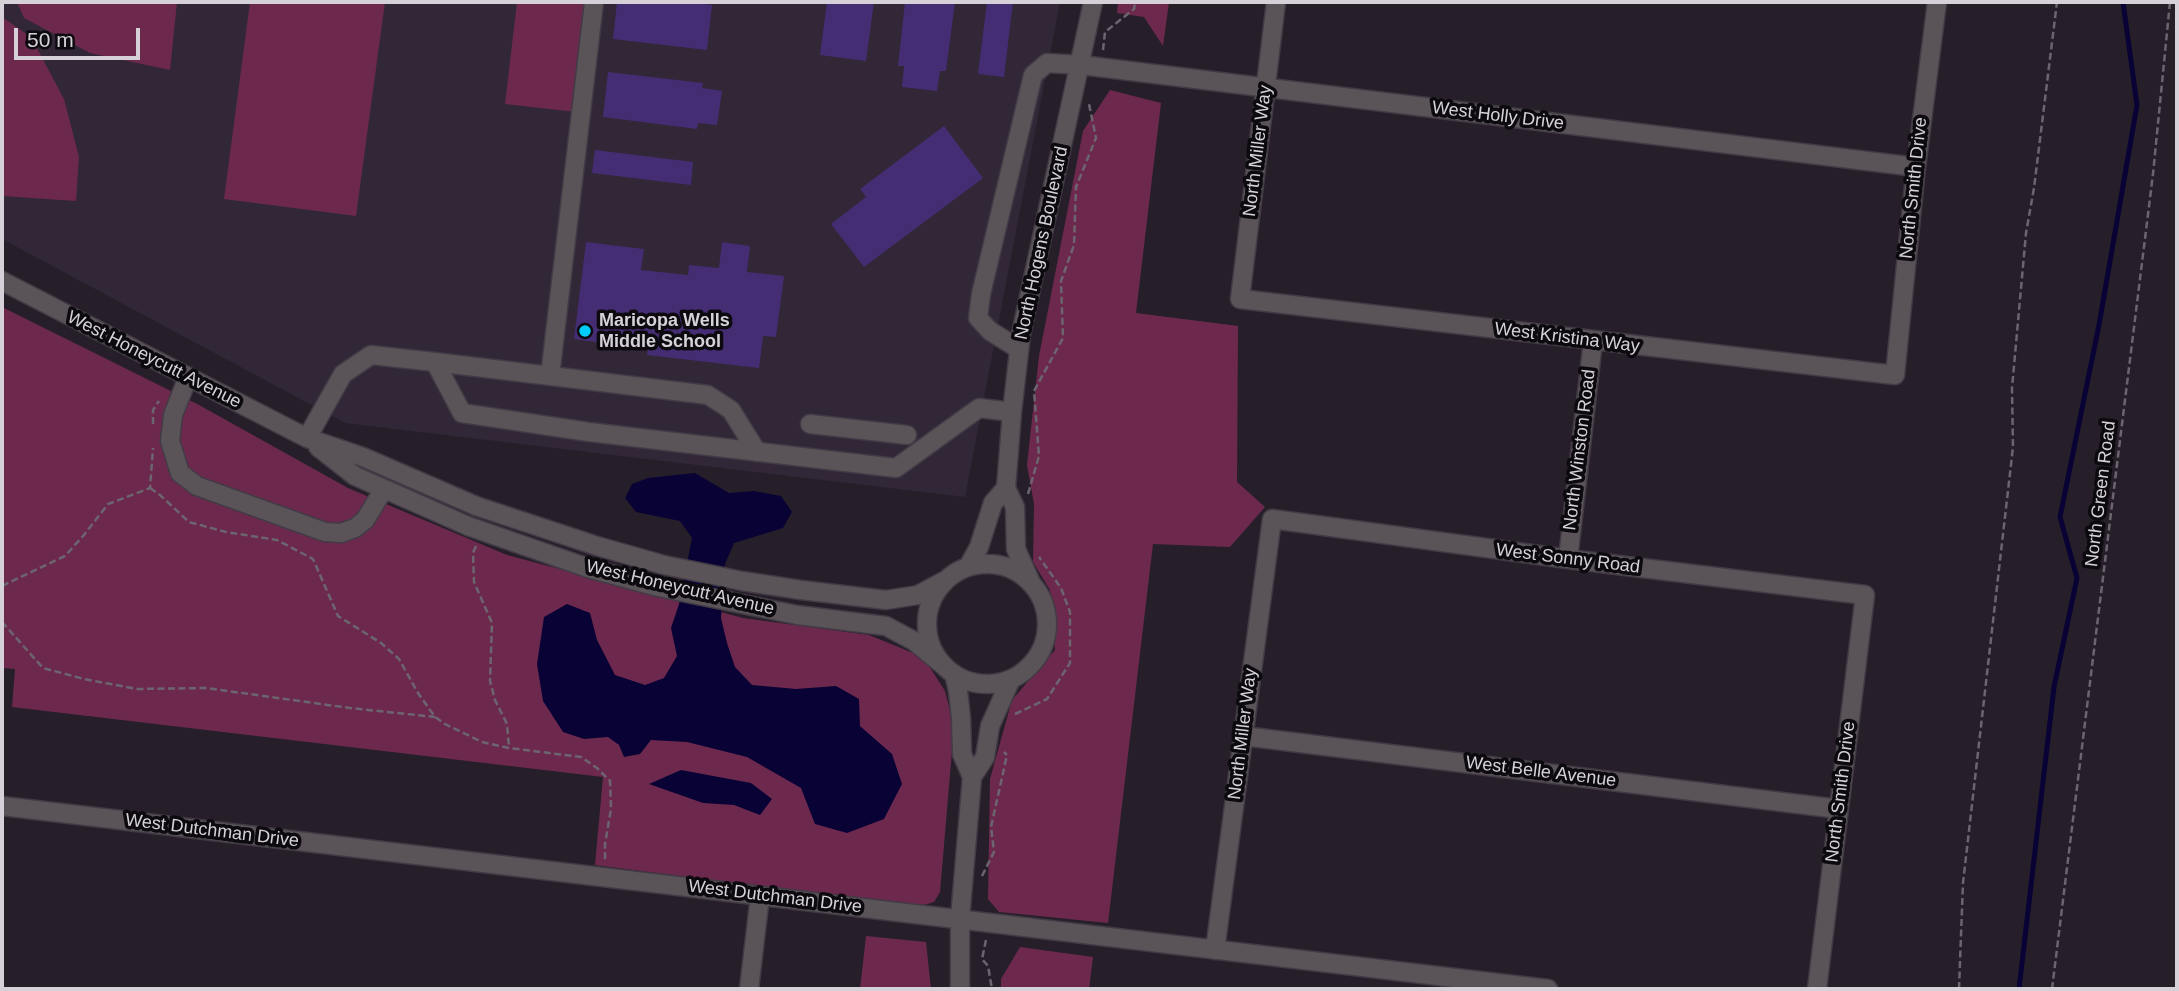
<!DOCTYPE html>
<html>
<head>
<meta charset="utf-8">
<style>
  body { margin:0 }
  #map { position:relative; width:2179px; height:991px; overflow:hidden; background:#261f2a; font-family:Arial,sans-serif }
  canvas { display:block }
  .frame { position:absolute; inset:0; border:4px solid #d6d1d8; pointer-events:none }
  .scale { position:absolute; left:14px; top:28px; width:126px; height:32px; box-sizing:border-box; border:4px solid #d6d1d8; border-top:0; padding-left:9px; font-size:21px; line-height:24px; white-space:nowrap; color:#d6d1d8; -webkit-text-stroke:5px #0d0a0f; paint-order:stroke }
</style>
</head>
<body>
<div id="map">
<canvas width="2179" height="991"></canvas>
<div class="frame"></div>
<div class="scale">50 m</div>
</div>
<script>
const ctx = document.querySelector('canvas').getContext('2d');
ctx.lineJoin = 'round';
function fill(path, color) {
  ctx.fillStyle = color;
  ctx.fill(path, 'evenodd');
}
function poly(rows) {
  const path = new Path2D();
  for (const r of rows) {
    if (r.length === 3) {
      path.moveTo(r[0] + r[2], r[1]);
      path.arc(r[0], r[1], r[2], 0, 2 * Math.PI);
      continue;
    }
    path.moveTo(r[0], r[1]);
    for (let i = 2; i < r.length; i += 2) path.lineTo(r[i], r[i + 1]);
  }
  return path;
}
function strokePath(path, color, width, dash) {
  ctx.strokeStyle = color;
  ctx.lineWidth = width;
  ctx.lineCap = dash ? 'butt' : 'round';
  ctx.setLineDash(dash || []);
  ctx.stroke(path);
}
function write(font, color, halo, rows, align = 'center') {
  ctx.font = font + ' Arial,sans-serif';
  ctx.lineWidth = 7;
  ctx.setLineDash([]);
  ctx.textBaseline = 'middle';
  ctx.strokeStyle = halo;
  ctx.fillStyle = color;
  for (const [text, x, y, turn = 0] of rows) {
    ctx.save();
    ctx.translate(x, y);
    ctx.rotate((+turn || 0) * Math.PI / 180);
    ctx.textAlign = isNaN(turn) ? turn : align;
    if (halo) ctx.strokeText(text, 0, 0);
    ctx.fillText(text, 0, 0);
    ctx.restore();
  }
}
fill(poly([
  [2,2,1060,2,965,497,345,423,2,239]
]), '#312737');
fill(poly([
  [17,2,177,2,170,70,90,53,24,18],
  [250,2,385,2,356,216,224,199],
  [517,2,590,2,576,112,505,104],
  [1118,2,1169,2,1163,46,1144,17,1117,13],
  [2,17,31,37,64,99,79,157,76,201,2,196],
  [1110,90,1161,103,1136,313,1238,326,1237,482,1265,507,1230,547,1153,544,1108,923,999,912,988,899,990,779,1012,700,1055,650,1050,590,1033,562,1034,504,1027,465,1039,356,1083,131],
  [2,307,199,405,348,488,507,555,743,618,869,635,913,653,929,666,945,691,954,727,940,892,934,902,917,907,595,865,603,777,12,707,15,669,2,668],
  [866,936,926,942,931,989,860,989],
  [1020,947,1093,957,1089,989,1001,989,1001,979]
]), '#6d294d');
fill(poly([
  [695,473,729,493,754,491,781,496,792,512,783,528,734,543,725,564,721,618,727,643,735,667,752,685,796,689,836,686,859,699,860,726,892,754,902,784,884,819,847,833,815,824,801,788,747,757,687,742,651,740,640,754,624,757,619,745,608,737,584,739,563,732,543,701,537,664,544,617,567,604,590,613,597,640,615,675,645,685,664,678,677,656,671,628,679,604,692,538,680,521,636,512,625,498,632,484,648,478],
  [681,770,751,783,772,799,760,815,734,805,703,803,649,784]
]), '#090235');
strokePath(poly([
  [2019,989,2054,687,2077,578,2060,517,2099,325,2137,105,2123,2]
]), '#090235', 5);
fill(poly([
  [617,2,685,2,712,5,707,50,613,39],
  [827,2,874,2,866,61,820,55],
  [905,2,955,2,946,71,940,71,937,91,902,87,904,66,898,66],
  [987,2,1013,2,1004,77,978,74],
  [608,72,703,83,702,88,722,91,717,125,698,123,697,129,603,117],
  [944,126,983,178,864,267,831,224,866,197,860,189],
  [595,150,693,162,691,185,592,173],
  [586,242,644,249,641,270,688,275,689,265,719,268,722,242,750,246,747,272,784,276,776,337,763,336,759,368,647,355,648,349,574,339]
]), '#452d74');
const minor = poly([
  [1276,2,1240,299,1895,375,1916,167,1937,2],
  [2,281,307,438,363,457,476,506,597,546,664,565,742,581,801,590,886,600,918,595,946,580],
  [1019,349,990,331,978,318,981,294,1033,75,1047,63,1081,65,1916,167],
  [435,362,708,395,731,410,757,452],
  [550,376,594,2],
  [188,377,173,415,170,441,180,473,197,486,325,532,341,533,355,528,365,520,384,489],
  [810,424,907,435],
  [307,438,343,374,371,355,435,362,462,413,589,432,896,468,979,408,1012,412],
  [318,447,355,476,468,526,588,568,658,587,797,615,886,626,914,641,943,665],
  [1568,559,1593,341],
  [987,624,60],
  [968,567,979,547,993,503,1006,488],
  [1031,583,1016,549,1015,507,1006,488,1012,412,1021,334,1093,2],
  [954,674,958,691,961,718,962,754,972,777],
  [1243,736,1839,809],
  [2,806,1548,989],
  [1215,950,1272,519,1568,559,1865,595,1817,989],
  [749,989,760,896],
  [960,989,960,919,972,777,985,757,990,726,1011,679]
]);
strokePath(minor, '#423b46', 21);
strokePath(poly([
  [1103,50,1105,32,1134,9,1135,2],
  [153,424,153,410,159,401],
  [150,488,160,495,189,522,226,532,277,540,313,559,338,616,381,643,399,659,418,693,435,717,445,724,482,742,509,748,581,757,597,768,610,781,611,809,605,844,605,860],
  [1028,494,1039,456,1034,391,1063,338,1061,281,1074,245,1076,187,1096,138,1089,104],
  [476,546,473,553,474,582,492,623,490,681,495,700,507,724,509,748],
  [2,586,65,556,84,535,108,504,150,488,153,448],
  [2,622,43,668,84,679,137,689,206,688,350,708,435,717],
  [1015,714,1047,699,1070,663,1070,612,1061,588,1039,557],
  [982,876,994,852,991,827,1007,755,1004,752],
  [986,940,982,959,988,966,992,989],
  [1959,989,1963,883,2013,447,2012,388,2026,233,2034,188,2057,2],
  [2052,989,2153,174,2170,2]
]), '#6c656f', 2.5, [7, 3.5]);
strokePath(minor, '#5a5459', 18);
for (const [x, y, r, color] of [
  [585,331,7,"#00cbf9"]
]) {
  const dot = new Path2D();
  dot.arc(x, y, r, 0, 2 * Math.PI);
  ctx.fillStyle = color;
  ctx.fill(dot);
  strokePath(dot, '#0d0a0f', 2.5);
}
write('18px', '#d6d1d8', '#0d0a0f', [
  ["West Holly Drive",1498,116,7],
  ["North Miller Way",1258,151,-83],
  ["North Smith Drive",1914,188,-84],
  ["North Hogens Boulevard",1042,243,-78],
  ["West Kristina Way",1567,338,7],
  ["West Honeycutt Avenue",154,360,27],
  ["North Winston Road",1580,450,-83],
  ["North Green Road",2101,494,-83],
  ["West Sonny Road",1568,559,7],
  ["West Honeycutt Avenue",680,588,13],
  ["North Miller Way",1243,734,-83],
  ["West Belle Avenue",1541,772,7],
  ["North Smith Drive",1841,792,-83],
  ["West Dutchman Drive",212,831,7],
  ["West Dutchman Drive",775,897,7]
]);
write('bold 18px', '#d6d1d8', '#0d0a0f', [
  ["Maricopa Wells",599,321],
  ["Middle School",599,342]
], 'left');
</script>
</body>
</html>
